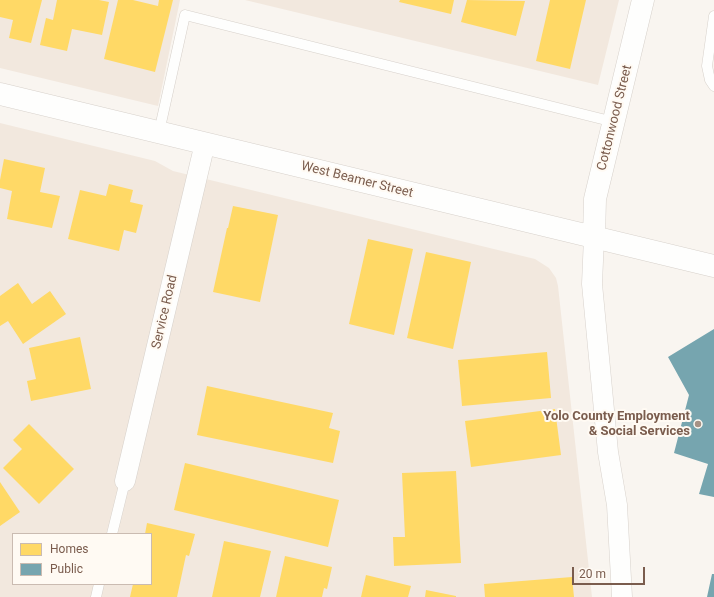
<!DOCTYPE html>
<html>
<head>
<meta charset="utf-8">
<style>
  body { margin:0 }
  #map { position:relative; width:714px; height:597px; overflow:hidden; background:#f9f5f0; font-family:Roboto,sans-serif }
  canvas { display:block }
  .legend { position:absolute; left:12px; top:533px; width:140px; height:52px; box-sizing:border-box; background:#fffaf3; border:1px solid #cabbb1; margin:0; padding:5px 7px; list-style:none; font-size:12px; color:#7a5c4d }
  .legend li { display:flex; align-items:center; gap:8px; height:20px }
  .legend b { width:20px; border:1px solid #cabbb1 }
  .scale { position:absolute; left:572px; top:567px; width:73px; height:18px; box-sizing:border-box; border:2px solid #7a5c4d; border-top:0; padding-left:5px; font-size:12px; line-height:14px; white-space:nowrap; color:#7a5c4d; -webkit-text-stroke:3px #fffaf3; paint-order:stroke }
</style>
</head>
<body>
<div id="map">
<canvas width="714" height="597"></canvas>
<ul class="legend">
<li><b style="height:11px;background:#ffd966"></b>Homes</li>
<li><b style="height:11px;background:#76a5af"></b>Public</li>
</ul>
<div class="scale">20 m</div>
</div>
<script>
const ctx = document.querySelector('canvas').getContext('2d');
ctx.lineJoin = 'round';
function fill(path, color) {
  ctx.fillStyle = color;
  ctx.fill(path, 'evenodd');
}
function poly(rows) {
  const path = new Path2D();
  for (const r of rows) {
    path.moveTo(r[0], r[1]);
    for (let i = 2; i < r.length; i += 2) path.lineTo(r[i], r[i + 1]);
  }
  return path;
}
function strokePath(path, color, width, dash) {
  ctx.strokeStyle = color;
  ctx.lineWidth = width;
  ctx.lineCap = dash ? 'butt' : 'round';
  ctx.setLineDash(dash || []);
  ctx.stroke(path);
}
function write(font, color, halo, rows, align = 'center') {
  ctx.font = font + ' Roboto,sans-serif';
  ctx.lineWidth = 4;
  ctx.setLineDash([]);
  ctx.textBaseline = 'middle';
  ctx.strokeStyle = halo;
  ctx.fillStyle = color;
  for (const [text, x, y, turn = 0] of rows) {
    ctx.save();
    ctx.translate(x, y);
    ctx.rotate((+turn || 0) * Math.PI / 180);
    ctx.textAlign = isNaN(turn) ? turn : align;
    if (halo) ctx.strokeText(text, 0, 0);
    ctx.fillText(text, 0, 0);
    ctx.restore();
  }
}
fill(poly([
  [0,0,180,0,158,106,0,68],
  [245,0,619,0,598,85],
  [0,123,155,161,173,171,535,259,549,268,556,278,558,286,592,597,0,597],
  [13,534,151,534,151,584,13,584]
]), '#f2e8de');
fill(poly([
  [0,0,42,0,31,43,9,38,13,20,0,17],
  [57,0,99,0,109,2,102,35,72,29,67,51,40,45,46,18,53,20],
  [118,0,133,0,158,6,159,0,173,0,155,72,104,59],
  [400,0,454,0,451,14,399,2],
  [467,0,525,1,516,36,461,22],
  [550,0,586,0,570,69,536,61],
  [4,159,45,168,40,192,60,196,52,228,7,219,12,191,0,188,0,180],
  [109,184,133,190,130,202,143,205,136,233,124,230,119,251,68,239,80,190,106,196],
  [233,206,278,215,260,302,213,292,227,228,228,228],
  [368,239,413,249,394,335,349,324],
  [426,252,471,262,453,349,407,338],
  [18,283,32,304,50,291,66,314,23,344,8,321,0,326,0,296],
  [80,337,91,389,31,401,27,381,36,379,29,348],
  [547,352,551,398,462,406,458,360],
  [207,386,333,413,329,428,340,431,333,463,197,435],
  [555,409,561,455,471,467,465,421],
  [29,424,74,469,39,504,3,468,22,449,13,440],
  [185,463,339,500,328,547,174,510],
  [456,471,461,563,394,566,393,537,405,537,402,473],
  [0,482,20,512,0,526],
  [147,523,195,534,189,556,186,555,177,597,130,597,133,584,151,584,151,534,145,534],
  [224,541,271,551,260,597,212,597],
  [285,556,332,567,327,589,324,588,322,597,276,597],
  [366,575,411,586,408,597,361,597],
  [572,577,574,597,485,597,484,584],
  [426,590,456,596,456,597,425,597]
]), '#ffd966');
fill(poly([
  [714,329,714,497,699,494,708,464,674,453,689,395,668,357],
  [712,574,714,574,714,597,707,597]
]), '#76a5af');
const service = poly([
  [714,16,707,66,710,80,714,86],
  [159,132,185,15,614,122],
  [112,534,125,481],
  [96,597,99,584]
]);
const minor = poly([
  [594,237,592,284,608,452,617,505,622,597],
  [125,481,205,143]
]);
const tertiary = poly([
  [0,94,714,266],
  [594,237,595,199,643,0]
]);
strokePath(service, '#d7d1cb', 11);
strokePath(minor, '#d7d1cb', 21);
strokePath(tertiary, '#d7d1cb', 23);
strokePath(service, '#fefefd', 10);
strokePath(minor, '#fefefd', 20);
strokePath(tertiary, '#fefefd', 22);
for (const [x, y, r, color] of [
  [698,424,4,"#a69286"]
]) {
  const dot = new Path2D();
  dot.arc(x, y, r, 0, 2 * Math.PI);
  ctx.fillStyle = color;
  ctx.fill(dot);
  strokePath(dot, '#fffaf3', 1.5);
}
write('13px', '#7a5c4d', '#fffaf3', [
  ["Cottonwood Street",615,118,-76],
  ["West Beamer Street",357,180,14],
  ["Service Road",165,312,-77]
]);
write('bold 13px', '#7a5c4d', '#fffaf3', [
  ["Yolo County Employment",690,417],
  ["& Social Services",690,432]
], 'right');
</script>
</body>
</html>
